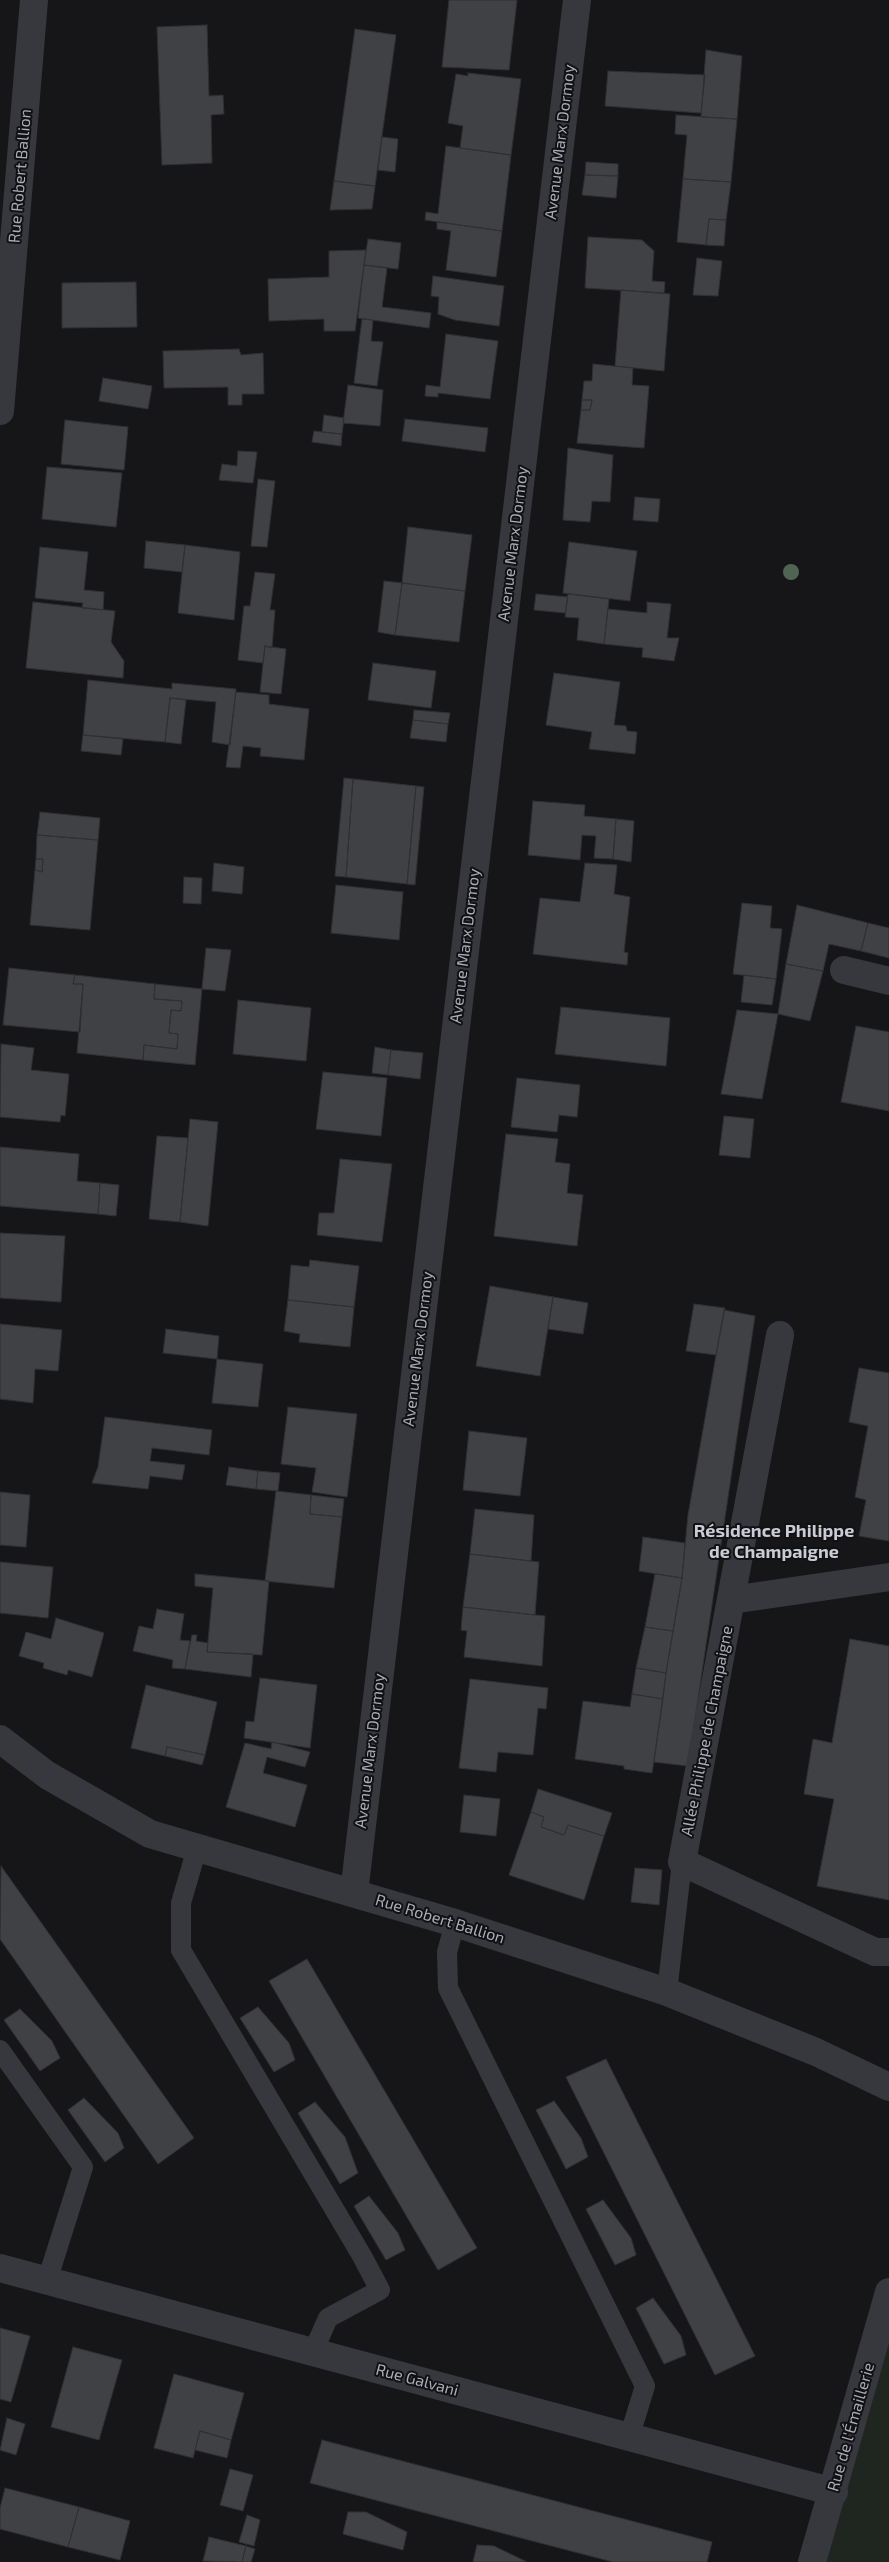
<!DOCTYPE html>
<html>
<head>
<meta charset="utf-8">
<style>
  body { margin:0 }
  canvas { display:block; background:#161618 }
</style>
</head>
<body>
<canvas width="889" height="2562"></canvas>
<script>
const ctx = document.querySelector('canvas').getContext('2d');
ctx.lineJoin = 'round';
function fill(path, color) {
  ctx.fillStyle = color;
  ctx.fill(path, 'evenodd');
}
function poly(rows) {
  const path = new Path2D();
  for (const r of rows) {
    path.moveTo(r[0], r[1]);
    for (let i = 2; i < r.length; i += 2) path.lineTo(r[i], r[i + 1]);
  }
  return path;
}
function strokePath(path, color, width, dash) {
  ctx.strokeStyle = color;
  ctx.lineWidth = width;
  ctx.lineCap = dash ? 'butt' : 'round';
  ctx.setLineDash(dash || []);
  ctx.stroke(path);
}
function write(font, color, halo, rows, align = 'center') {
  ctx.font = font + ' "Exo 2",sans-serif';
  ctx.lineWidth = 4;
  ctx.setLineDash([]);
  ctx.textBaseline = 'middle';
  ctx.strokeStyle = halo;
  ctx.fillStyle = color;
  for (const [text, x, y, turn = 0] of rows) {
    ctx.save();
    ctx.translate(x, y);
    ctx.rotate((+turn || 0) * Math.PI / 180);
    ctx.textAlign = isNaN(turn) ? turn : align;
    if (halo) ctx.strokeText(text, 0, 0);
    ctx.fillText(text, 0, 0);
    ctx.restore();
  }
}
fill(poly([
  [889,2287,889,2562,811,2562]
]), '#1e261f');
const building = poly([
  [449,0,517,0,509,70,442,67,449,0],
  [207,25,209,96,223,95,224,114,211,115,212,163,162,165,157,27,207,25],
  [355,29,396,35,375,186,334,181,355,29],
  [706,50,742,56,737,119,701,117,706,50],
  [608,71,705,75,701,113,605,106,608,71],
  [468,73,521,79,511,155,460,148,463,126,448,123,456,74,468,76,468,73],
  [676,115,737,119,731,182,683,179,687,135,675,134,676,115],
  [382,137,398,139,395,172,378,170,382,137],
  [446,146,511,155,502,231,425,220,426,212,438,214,446,146],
  [586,162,618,164,618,176,585,175,586,162],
  [585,175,618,176,616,198,582,195,585,175],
  [683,179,731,182,726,220,709,219,706,245,677,242,683,179],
  [334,181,375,186,372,209,330,210,334,181],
  [709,219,726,220,724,246,706,245,709,219],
  [437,222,502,231,496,277,446,270,451,231,437,229,437,222],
  [588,237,642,240,654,251,652,281,665,282,664,293,585,288,588,237],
  [368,239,401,243,398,269,364,265,368,239],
  [366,250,355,331,324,331,324,319,269,321,268,279,329,277,329,251,366,250],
  [697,258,722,261,718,296,693,295,697,258],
  [364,265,387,268,382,307,431,313,429,328,358,318,364,265],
  [433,276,504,286,499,326,455,320,438,314,439,297,431,296,433,276],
  [136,282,137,327,62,328,62,283,136,282],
  [621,290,670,294,664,371,615,366,621,290],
  [362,319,373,320,371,341,383,342,377,386,354,383,362,319],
  [446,334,498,341,490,399,438,393,438,397,425,396,426,385,440,387,446,334],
  [239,349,241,355,263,353,264,394,242,394,242,405,228,405,228,387,164,388,163,351,239,349],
  [593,364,633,368,632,385,649,386,644,448,577,443,581,410,590,410,592,400,582,400,584,381,592,381,593,364],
  [103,378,152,386,148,409,99,401,103,378],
  [348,385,383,390,380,426,343,423,348,385],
  [582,400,592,400,590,410,581,410,582,400],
  [324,415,344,418,342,434,322,432,324,415],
  [405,419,488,428,485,452,402,441,405,419],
  [65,420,128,427,124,470,61,464,65,420],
  [314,431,342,434,341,446,312,442,314,431],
  [568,448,613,455,610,502,592,501,590,522,563,520,568,448],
  [238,451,257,452,253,483,219,480,222,464,237,466,238,451],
  [47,467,122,473,116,527,42,519,47,467],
  [258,479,275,481,267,547,251,546,258,479],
  [635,497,660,499,658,522,633,520,635,497],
  [408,527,472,535,465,591,402,583,408,527],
  [146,541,185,545,182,572,144,568,146,541],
  [569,542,637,551,630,601,563,593,569,542],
  [185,545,240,552,234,620,178,613,185,545],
  [40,547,88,552,84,590,104,592,103,610,82,608,83,603,35,598,40,547],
  [255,572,275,574,270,610,275,610,272,648,265,646,263,663,238,660,244,606,250,606,255,572],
  [384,581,402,583,395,635,378,632,384,581],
  [402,583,465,591,459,642,395,635,402,583],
  [536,594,568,597,565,613,534,610,536,594],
  [568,594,609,599,604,644,577,640,579,618,565,617,568,594],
  [33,602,115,611,111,642,124,661,123,678,26,668,33,602],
  [647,602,671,604,667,638,679,638,674,661,642,657,643,648,604,644,608,609,647,613,647,602],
  [265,646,286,649,281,694,260,692,265,646],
  [373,663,436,671,431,708,368,700,373,663],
  [554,673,620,682,614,725,626,726,627,731,637,732,635,754,589,749,592,732,546,725,554,673],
  [88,680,172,689,172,683,236,689,230,745,212,742,216,702,170,698,165,742,83,735,88,680],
  [236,692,269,695,269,704,309,709,304,760,260,756,261,748,243,746,240,768,226,767,236,692],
  [170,698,186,700,181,744,165,742,170,698],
  [414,710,450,713,448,724,413,720,414,710],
  [413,720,448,724,446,742,410,738,413,720],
  [83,735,123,739,121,755,81,751,83,735],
  [344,778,353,779,346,877,335,876,344,778],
  [353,779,416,786,407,884,346,877,353,779],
  [416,786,424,787,415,885,407,884,416,786],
  [533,801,585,805,584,816,616,819,613,859,594,858,596,836,582,835,580,860,528,855,533,801],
  [40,812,100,818,98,840,37,835,40,812],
  [616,819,634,821,631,862,613,859,616,819],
  [37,835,98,840,90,930,30,925,35,870,42,872,43,859,36,859,37,835],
  [36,859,43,859,42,872,35,870,36,859],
  [214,863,244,867,242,894,212,891,214,863],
  [585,863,617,865,614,894,630,897,624,952,628,953,627,965,533,954,540,898,580,902,585,863],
  [184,877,202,878,201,904,183,903,184,877],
  [336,885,403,892,399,940,331,933,336,885],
  [742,903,772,906,770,928,782,929,776,979,733,974,742,903],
  [797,905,868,923,861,951,829,944,823,971,786,964,797,905],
  [868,923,889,928,889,958,861,951,868,923],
  [206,948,231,950,225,991,202,989,206,948],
  [786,964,823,971,810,1021,778,1014,786,964],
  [9,968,75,975,73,984,83,984,80,1032,3,1025,9,968],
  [75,975,155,984,154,999,182,1001,181,1011,171,1010,169,1033,178,1034,177,1049,144,1045,143,1060,77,1053,83,984,73,984,75,975],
  [744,975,776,979,772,1005,741,1002,744,975],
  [155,984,202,989,195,1065,143,1060,144,1045,177,1049,178,1034,169,1033,171,1010,181,1011,182,1001,154,999,155,984],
  [238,1000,311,1008,306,1061,233,1054,238,1000],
  [561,1007,670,1018,666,1066,555,1054,561,1007],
  [737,1010,778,1014,762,1099,721,1094,737,1010],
  [856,1026,889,1032,889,1111,841,1102,856,1026],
  [1,1044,34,1048,31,1070,69,1074,65,1116,61,1115,60,1122,0,1117,1,1044],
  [375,1047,391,1050,388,1075,372,1073,375,1047],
  [391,1050,423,1053,420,1079,388,1075,391,1050],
  [323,1072,387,1078,381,1136,316,1129,323,1072],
  [517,1078,580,1085,577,1117,559,1115,557,1132,511,1127,517,1078],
  [724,1116,754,1119,750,1158,719,1155,724,1116],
  [190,1119,218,1122,208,1226,180,1222,190,1119],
  [506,1134,558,1139,555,1162,570,1164,567,1193,583,1195,577,1246,494,1236,506,1134],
  [157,1136,188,1138,180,1222,149,1219,157,1136],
  [0,1147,79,1154,77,1181,100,1183,98,1214,0,1206,0,1147],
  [340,1159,392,1164,382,1242,317,1235,319,1213,334,1213,340,1159],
  [100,1183,119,1185,116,1216,98,1214,100,1183],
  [0,1233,65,1236,61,1302,0,1298,0,1233],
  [310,1260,359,1266,354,1307,288,1300,291,1265,309,1267,310,1260],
  [490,1286,553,1297,540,1376,476,1366,490,1286],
  [553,1297,588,1303,583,1334,548,1329,553,1297],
  [288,1300,354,1307,350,1347,299,1342,300,1334,284,1331,288,1300],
  [694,1304,725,1308,716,1355,686,1351,694,1304],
  [724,1310,755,1316,688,1766,654,1762,666,1673,682,1578,688,1515,724,1310],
  [0,1324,62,1330,58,1371,35,1369,33,1403,0,1399,0,1324],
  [166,1329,219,1336,217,1359,163,1353,166,1329],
  [217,1359,263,1364,258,1407,212,1403,217,1359],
  [859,1368,889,1373,889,1541,859,1536,866,1500,855,1497,868,1426,849,1422,859,1368],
  [288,1407,357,1414,347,1497,312,1492,316,1468,281,1464,288,1407],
  [105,1417,212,1430,209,1455,152,1448,150,1461,185,1465,182,1480,150,1476,148,1489,92,1483,98,1467,105,1417],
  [469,1431,527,1438,520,1496,463,1490,469,1431],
  [229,1467,258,1471,256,1489,226,1485,229,1467],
  [258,1471,280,1473,278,1491,256,1489,258,1471],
  [276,1491,311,1495,310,1514,342,1517,334,1588,265,1581,276,1491],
  [0,1492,30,1495,26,1547,0,1545,0,1492],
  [311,1495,344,1499,342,1517,310,1514,311,1495],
  [475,1509,534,1515,531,1561,470,1554,475,1509],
  [643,1537,685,1543,682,1578,639,1571,643,1537],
  [470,1554,539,1562,535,1615,463,1607,470,1554],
  [0,1562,53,1567,48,1618,0,1613,0,1562],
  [195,1574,269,1581,262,1655,207,1652,213,1588,195,1586,195,1574],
  [655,1574,682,1578,673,1631,645,1627,655,1574],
  [463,1607,545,1616,542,1666,464,1657,467,1631,461,1630,463,1607],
  [157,1609,184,1614,180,1640,190,1641,185,1669,172,1668,173,1660,133,1651,139,1626,153,1629,157,1609],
  [56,1618,104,1633,92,1677,68,1670,67,1675,43,1668,44,1663,19,1656,26,1632,51,1639,56,1618],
  [645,1627,673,1631,666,1673,636,1668,645,1627],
  [192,1635,197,1635,196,1641,208,1643,207,1652,253,1654,251,1677,185,1669,192,1635],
  [850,1639,889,1646,889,1900,817,1886,834,1799,804,1794,813,1739,832,1743,850,1639],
  [636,1668,666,1673,663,1699,632,1694,636,1668],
  [260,1678,317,1685,310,1748,244,1738,246,1721,254,1722,260,1678],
  [470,1679,548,1688,546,1709,538,1708,533,1755,498,1752,496,1772,459,1768,470,1679],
  [146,1685,217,1702,205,1755,167,1747,165,1756,131,1748,146,1685],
  [632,1694,663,1699,652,1773,624,1769,624,1766,575,1759,583,1701,630,1707,632,1694],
  [272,1742,310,1752,305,1767,267,1757,263,1773,307,1785,295,1827,226,1807,245,1743,271,1749,272,1742],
  [167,1747,205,1755,202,1765,165,1756,167,1747],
  [538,1789,612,1813,604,1836,568,1825,564,1835,541,1827,544,1817,531,1812,538,1789],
  [464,1795,500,1799,496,1836,460,1832,464,1795],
  [531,1812,544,1817,541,1827,564,1835,568,1825,604,1836,584,1900,509,1875,531,1812],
  [1,1866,194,2138,158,2164,0,1939,1,1866],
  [635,1868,662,1870,659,1905,631,1902,635,1868],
  [307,1959,477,2248,438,2270,269,1981,307,1959],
  [258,2007,289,2043,295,2060,274,2072,240,2018,258,2007],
  [20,2009,52,2041,60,2058,40,2071,4,2020,20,2009],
  [606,2059,755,2356,715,2375,566,2077,606,2059],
  [84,2098,118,2133,124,2148,105,2162,68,2110,84,2098],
  [554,2101,581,2138,588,2157,566,2169,536,2110,554,2101],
  [315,2102,345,2137,358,2173,340,2184,298,2113,315,2102],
  [369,2196,398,2233,405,2250,386,2260,354,2206,369,2196],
  [603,2200,631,2238,636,2255,615,2265,586,2209,603,2200],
  [653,2298,681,2336,686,2355,664,2364,636,2308,653,2298],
  [0,2328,30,2336,11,2402,0,2399,0,2328],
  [73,2347,122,2360,99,2440,51,2427,73,2347],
  [174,2374,244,2393,231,2440,200,2431,193,2458,154,2448,174,2374],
  [7,2418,25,2424,16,2455,0,2450,7,2418],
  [200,2431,231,2440,227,2458,195,2450,200,2431],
  [322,2440,712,2542,707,2562,613,2562,310,2483,322,2440],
  [230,2469,253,2475,243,2511,220,2505,230,2469],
  [5,2488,79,2507,68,2547,0,2529,0,2508,5,2488],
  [79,2507,130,2521,120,2560,68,2547,79,2507],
  [348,2512,366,2512,407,2532,403,2550,343,2534,348,2512],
  [247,2515,260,2520,254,2546,239,2542,247,2515],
  [209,2537,246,2546,242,2562,203,2561,209,2537],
  [477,2545,494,2546,527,2562,473,2562,477,2545],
  [246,2546,255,2549,251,2562,242,2562,246,2546]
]);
fill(building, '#404145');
strokePath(building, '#303034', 1);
strokePath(poly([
  [197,1848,181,1903,181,1950,362,2256,380,2290,328,2318,313,2352],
  [455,1923,447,1952,448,1988,645,2386,629,2438],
  [667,1992,682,1862],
  [0,2050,83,2167,47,2281]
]), '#37383d', 20);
strokePath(poly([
  [0,411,34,0],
  [844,970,889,981],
  [780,1335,682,1862,875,1952,889,1952],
  [731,1600,889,1577],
  [0,1739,47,1775,150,1834,455,1923,667,1992,816,2052,889,2087],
  [354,1893,577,0],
  [0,2268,834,2492],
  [812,2562,889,2292]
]), '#37383d', 28);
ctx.fillStyle = '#506452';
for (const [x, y] of [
  [791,572]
]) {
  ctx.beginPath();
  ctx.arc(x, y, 8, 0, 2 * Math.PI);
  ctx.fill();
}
write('16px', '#a8adb8', '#111113', [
  ["Avenue Marx Dormoy",560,142,-83],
  ["Rue Robert Ballion",20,176,-85],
  ["Avenue Marx Dormoy",513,544,-83],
  ["Avenue Marx Dormoy",465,946,-83],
  ["Avenue Marx Dormoy",418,1349,-83],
  ["Allée Philippe de Champaigne",707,1731,-79],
  ["Avenue Marx Dormoy",370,1751,-83],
  ["Rue Robert Ballion",440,1919,17],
  ["Rue Galvani",417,2380,15],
  ["Rue de l'Émaillerie",851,2427,-74]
]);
write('bold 18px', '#c9ccd4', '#111113', [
  ["Résidence Philippe",774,1531],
  ["de Champaigne",774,1552]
]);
</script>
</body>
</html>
